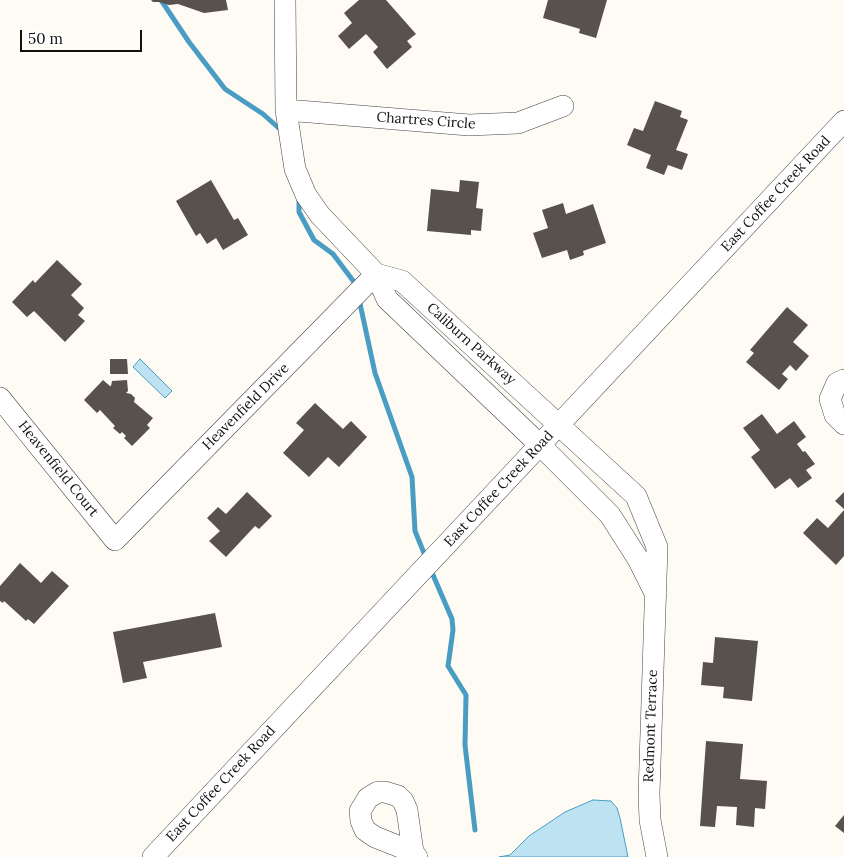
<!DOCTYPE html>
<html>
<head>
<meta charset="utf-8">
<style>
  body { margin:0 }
  #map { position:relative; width:844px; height:857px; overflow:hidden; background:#fefbf5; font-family:Lora,serif }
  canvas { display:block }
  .scale { position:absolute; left:20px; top:30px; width:122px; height:22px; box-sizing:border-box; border:2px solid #101010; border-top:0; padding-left:6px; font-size:15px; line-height:18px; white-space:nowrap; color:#101010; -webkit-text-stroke:4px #fff; paint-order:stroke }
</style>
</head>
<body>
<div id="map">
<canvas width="844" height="857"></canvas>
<div class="scale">50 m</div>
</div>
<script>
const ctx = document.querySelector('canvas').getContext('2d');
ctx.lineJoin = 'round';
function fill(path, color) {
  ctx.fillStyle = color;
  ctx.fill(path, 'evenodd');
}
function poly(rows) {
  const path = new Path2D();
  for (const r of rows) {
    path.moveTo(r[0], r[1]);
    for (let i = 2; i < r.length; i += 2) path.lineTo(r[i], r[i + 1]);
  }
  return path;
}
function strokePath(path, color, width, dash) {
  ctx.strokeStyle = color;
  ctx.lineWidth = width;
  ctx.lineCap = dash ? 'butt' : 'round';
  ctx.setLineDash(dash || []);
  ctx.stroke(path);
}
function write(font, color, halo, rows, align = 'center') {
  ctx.font = font + ' Lora,serif';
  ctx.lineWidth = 5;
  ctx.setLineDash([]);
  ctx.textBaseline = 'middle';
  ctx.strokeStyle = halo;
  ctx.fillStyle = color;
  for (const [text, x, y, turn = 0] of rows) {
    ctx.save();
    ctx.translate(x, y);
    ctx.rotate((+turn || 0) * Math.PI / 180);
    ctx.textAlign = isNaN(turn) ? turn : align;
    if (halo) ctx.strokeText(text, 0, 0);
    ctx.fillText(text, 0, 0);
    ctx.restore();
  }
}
const water = poly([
  [140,359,172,391,165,398,133,367,140,359],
  [593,800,611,801,617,808,620,818,628,857,499,857,510,855,529,836,565,812,593,800]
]);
fill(water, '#bde3f2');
strokePath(water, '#499dc3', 1);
strokePath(poly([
  [161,0,189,42,225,89,263,114,282,131],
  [299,199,299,212,314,240,333,254,357,286],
  [359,299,375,373,412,477,415,531,426,558],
  [430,568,452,619,453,630,448,666,466,695,465,745,475,830]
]), '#499dc3', 5);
fill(poly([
  [151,0,226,0,228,10,204,13,178,4,169,5,159,2,153,2],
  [359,0,386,0,416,34,407,41,412,47,387,69,373,52,378,47,366,34,349,49,338,36,352,23,344,13],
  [548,0,607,0,596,38,579,33,580,29,543,18],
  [655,101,682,111,680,117,688,120,676,150,688,154,682,170,668,165,664,175,646,168,651,155,627,145,634,128,643,131],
  [211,180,234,220,238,218,248,235,223,250,216,238,207,244,200,233,196,236,176,201],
  [460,180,479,182,476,208,483,209,481,231,471,230,471,235,427,231,431,189,459,192],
  [563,203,566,214,593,204,606,243,583,251,584,255,570,260,567,250,542,258,533,233,548,228,542,210],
  [57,260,82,284,71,295,84,308,78,315,85,321,65,342,34,311,27,317,12,302,33,280,35,283],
  [787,307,808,325,793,342,809,356,796,371,790,365,782,374,788,379,779,390,746,362,754,353,750,350],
  [110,359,127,359,128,374,110,374],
  [103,380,110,386,111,386,112,381,127,380,128,391,126,393,131,394,135,398,134,402,153,418,147,425,150,428,132,446,124,438,126,436,122,432,120,434,113,428,115,426,100,410,97,413,84,400],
  [315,403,343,429,351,421,367,437,339,467,328,457,309,477,283,453,304,430,296,423],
  [762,414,777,434,794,421,806,437,797,444,803,452,805,451,815,464,806,470,812,478,798,488,790,478,775,489,751,457,760,450,743,428],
  [247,492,272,516,259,529,255,526,226,557,209,541,220,531,207,518,218,507,226,514],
  [844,492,844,509,835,501],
  [844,510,844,556,836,565,803,533,817,518,828,528],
  [20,563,41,583,52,571,69,586,34,624,28,619,26,621,4,601,3,603,0,601,0,586],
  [215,613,222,647,143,662,147,678,123,683,113,632],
  [715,637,758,641,752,701,723,698,724,687,701,685,703,662,713,663],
  [706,741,743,744,740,779,767,781,765,809,755,808,754,827,736,825,737,807,717,806,715,827,700,826],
  [844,815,844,833,835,826]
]), '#58514d');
const minor = poly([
  [285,0,286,110,295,169,306,195,320,215,376,274,387,299,540,445,610,515,638,559,656,595],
  [286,110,469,125,518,123,563,106],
  [376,274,402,281,636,496,657,547,649,794,650,820,657,857],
  [844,380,837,383,830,399,835,415,844,424],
  [0,398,115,540,376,274],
  [413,852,375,837,365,830,361,821,360,811,368,798,378,792,385,792,398,796,403,801,407,810,413,852,417,857],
  [153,857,844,121]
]);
strokePath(minor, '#434343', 22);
strokePath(minor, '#fff', 21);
write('14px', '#101010', '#fff', [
  ["Chartres Circle",426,121,4],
  ["East Coffee Creek Road",776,194,-47],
  ["Caliburn Parkway",471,344,42],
  ["Heavenfield Drive",246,407,-45],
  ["Heavenfield Court",58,469,51],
  ["East Coffee Creek Road",499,489,-47],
  ["Redmont Terrace",651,726,-88],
  ["East Coffee Creek Road",221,784,-47]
]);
</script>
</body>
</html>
